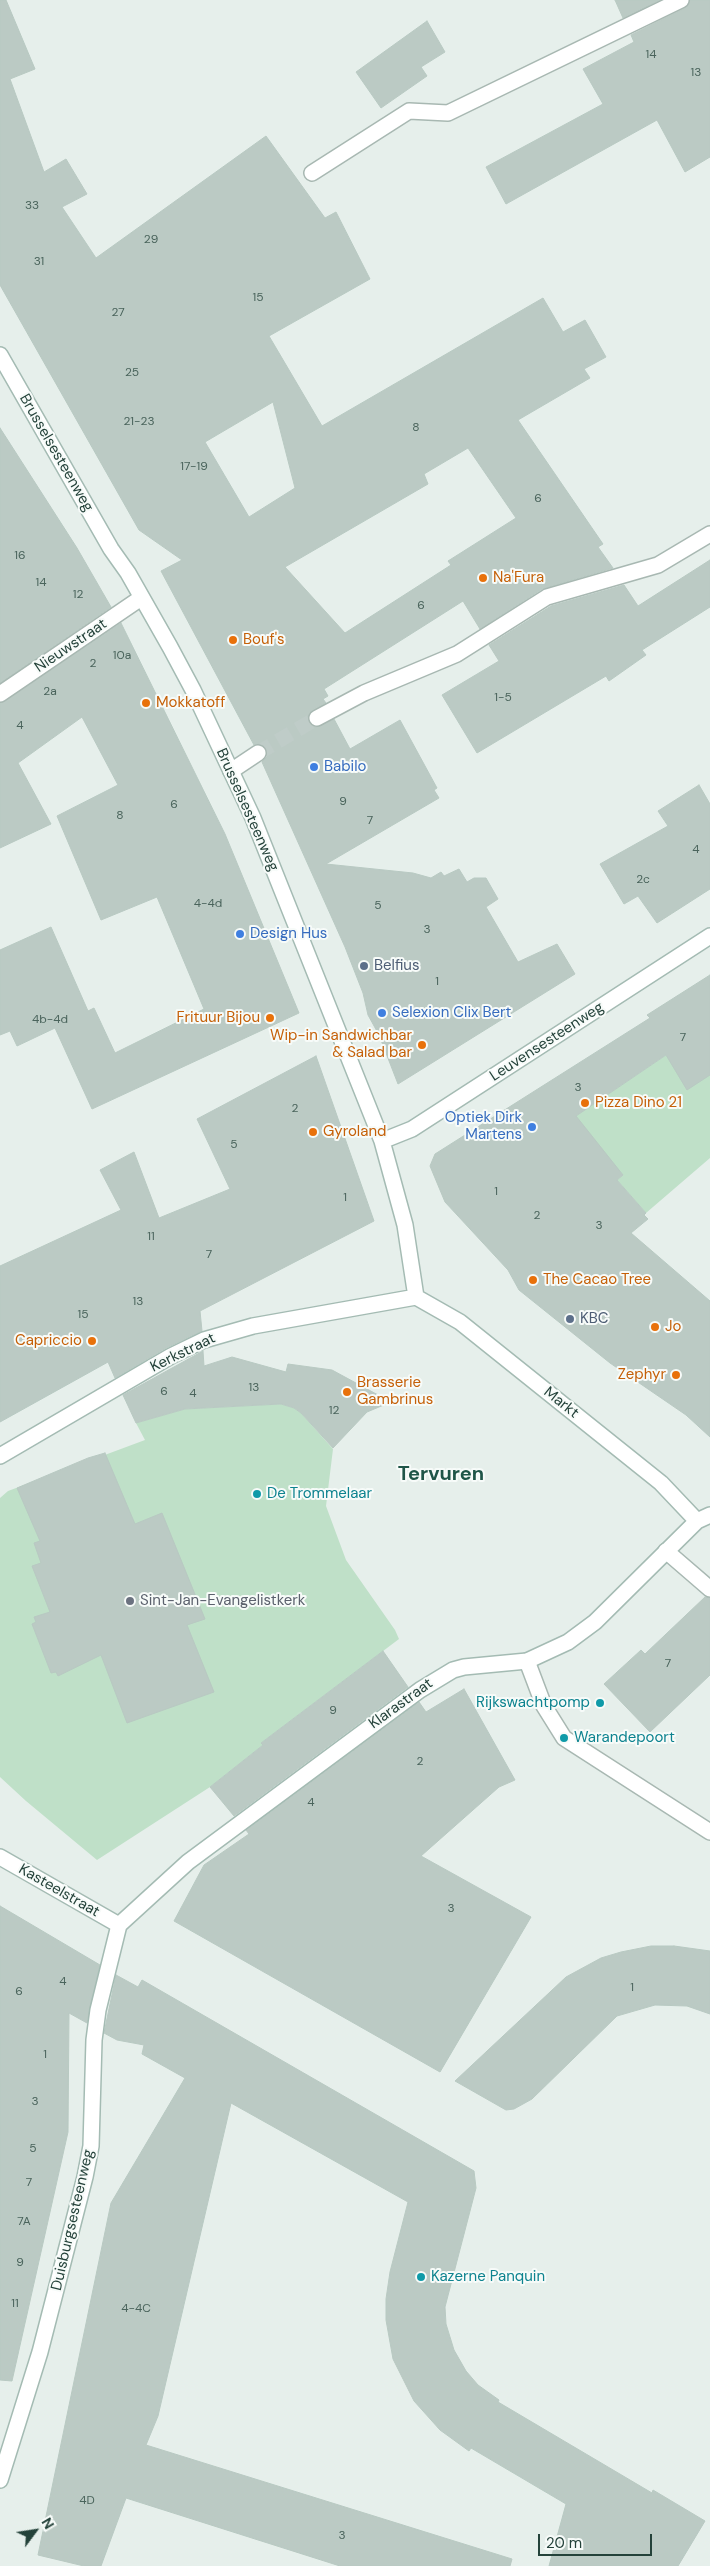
<!DOCTYPE html>
<html>
<head>
<meta charset="utf-8">
<style>
  body { margin:0 }
  #map { position:relative; width:710px; height:2566px; overflow:hidden; background:#e6efeb; font-family:"DM Sans",sans-serif }
  canvas { display:block }
  .north { position:absolute; left:10px; top:2506px; width:50px; height:50px; -webkit-text-stroke:4px #f7fbf9; paint-order:stroke; rotate:59deg; font-size:14px; font-weight:700; line-height:20px; text-align:center; color:#24423a }
  .north::after { content:''; display:block; margin:auto; width:18px; height:22px; background:#24423a; clip-path:polygon(50% 0,100% 100%,50% 72%,0 100%) }
  .scale { position:absolute; left:538px; top:2534px; width:114px; height:22px; box-sizing:border-box; border:2px solid #24423a; border-top:0; padding-left:6px; font-size:15px; line-height:18px; white-space:nowrap; color:#24423a; -webkit-text-stroke:4px #f7fbf9; paint-order:stroke }
</style>
</head>
<body>
<div id="map">
<canvas width="710" height="2566"></canvas>
<div class="north">N</div>
<div class="scale">20 m</div>
</div>
<script>
const ctx = document.querySelector('canvas').getContext('2d');
ctx.lineJoin = 'round';
function fill(path, color) {
  ctx.fillStyle = color;
  ctx.fill(path, 'evenodd');
}
function poly(rows) {
  const path = new Path2D();
  for (const r of rows) {
    path.moveTo(r[0], r[1]);
    for (let i = 2; i < r.length; i += 2) path.lineTo(r[i], r[i + 1]);
  }
  return path;
}
function strokePath(path, color, width, dash) {
  ctx.strokeStyle = color;
  ctx.lineWidth = width;
  ctx.lineCap = dash ? 'butt' : 'round';
  ctx.setLineDash(dash || []);
  ctx.stroke(path);
}
function write(font, color, halo, rows, align = 'center') {
  ctx.font = font + ' "DM Sans",sans-serif';
  ctx.lineWidth = 4;
  ctx.setLineDash([]);
  ctx.textBaseline = 'middle';
  ctx.strokeStyle = halo;
  ctx.fillStyle = color;
  for (const [text, x, y, turn = 0] of rows) {
    ctx.save();
    ctx.translate(x, y);
    ctx.rotate((+turn || 0) * Math.PI / 180);
    ctx.textAlign = isNaN(turn) ? turn : align;
    if (halo) ctx.strokeText(text, 0, 0);
    ctx.fillText(text, 0, 0);
    ctx.restore();
  }
}
fill(poly([
  [666,1055,710,1075,710,1158,646,1213,617,1180,623,1175,562,1125],
  [281,1404,294,1408,301,1413,333,1449,326,1506,346,1560,395,1630,399,1639,261,1743,263,1745,210,1787,97,1860,26,1801,0,1777,0,1498,8,1491,145,1440,136,1423,185,1409]
]), '#bfe0c8');
const building = poly([
  [0,0,6,0,35,69,10,79,44,172,66,159,87,194,62,207,96,258,266,136,325,218,336,212,370,279,269,336,322,426,543,298,563,332,585,320,606,357,584,369,590,378,518,420,603,544,598,547,613,568,542,589,480,629,463,601,324,689,328,696,323,699,326,703,312,710,308,717,309,723,316,727,334,719,350,749,400,720,437,788,434,790,439,798,326,864,413,873,431,878,441,872,444,876,459,869,467,882,474,878,486,878,498,899,486,907,518,962,557,944,575,974,398,1084,379,1035,368,1015,363,993,345,947,262,762,267,757,266,748,262,744,254,745,161,571,182,560,139,530,0,285,0,0],
  [273,402,295,488,249,517,205,442,273,402],
  [468,448,516,518,448,561,451,565,345,633,285,567,428,484,424,474,468,448],
  [615,0,660,0,623,18,615,0],
  [690,0,710,0,710,157,685,172,657,120,506,204,486,167,603,104,583,69,634,42,631,35,685,8,690,0],
  [427,21,445,52,421,67,427,76,381,108,356,72,427,21],
  [0,428,77,548,111,607,0,683,0,428],
  [710,560,710,607,642,650,646,655,609,681,606,676,477,753,442,695,499,661,489,645,551,606,624,585,638,606,710,560],
  [121,623,225,834,299,1013,92,1109,55,1028,17,1046,10,1031,0,1035,0,950,51,927,88,1011,94,1008,115,1053,204,1009,157,897,101,920,57,816,118,785,82,717,18,763,51,824,0,848,0,703,121,623],
  [699,785,710,804,710,889,657,923,638,896,624,904,600,864,668,826,658,811,699,785],
  [710,975,710,1075,687,1090,666,1055,576,1116,623,1175,617,1180,646,1213,644,1215,648,1219,631,1233,710,1301,710,1437,686,1415,610,1363,519,1290,508,1270,445,1202,430,1166,435,1154,650,1018,647,1015,710,975],
  [316,1056,374,1221,200,1311,202,1331,166,1348,115,1378,108,1362,0,1422,0,1266,121,1210,100,1170,134,1152,159,1218,230,1189,197,1119,316,1056],
  [203,1351,204,1366,232,1357,286,1372,288,1364,332,1370,391,1402,367,1412,333,1448,301,1413,294,1408,281,1404,185,1409,136,1423,123,1395,203,1351],
  [105,1453,135,1524,162,1513,205,1619,187,1625,214,1692,127,1723,101,1655,58,1676,56,1672,51,1673,32,1624,36,1622,34,1617,50,1612,32,1566,41,1563,34,1543,40,1541,17,1488,88,1458,105,1453],
  [705,1597,710,1598,710,1675,650,1732,604,1684,641,1650,645,1654,705,1597],
  [383,1651,408,1687,234,1816,210,1787,263,1745,261,1743,383,1651],
  [464,1689,515,1780,499,1787,421,1856,531,1917,440,2072,174,1921,204,1865,249,1834,246,1830,419,1702,426,1712,464,1689],
  [0,1906,100,1965,87,2023,69,2013,68,2132,12,2381,0,2380,0,1906],
  [674,1946,710,1951,710,2014,687,2006,655,2005,617,2016,532,2099,514,2109,506,2110,455,2081,566,1977,601,1958,621,1952,651,1946,674,1946],
  [116,1975,138,1987,142,1980,474,2171,476,2188,445,2307,446,2324,454,2350,466,2371,478,2385,499,2400,498,2402,652,2493,653,2490,705,2521,678,2566,549,2566,566,2504,471,2448,469,2451,440,2430,414,2401,393,2359,386,2320,386,2299,390,2272,408,2202,231,2103,158,2416,146,2445,512,2559,510,2566,340,2566,126,2498,101,2566,84,2566,38,2555,111,2203,185,2078,142,2054,144,2045,117,2040,104,2033,116,1975]
]);
fill(building, '#bbcac4');
strokePath(building, '#b8c9c2', 1);
strokePath(poly([
  [258,753,317,718]
]), '#bfccc8', 15, [15, 8]);
const lane = poly([
  [312,173,409,111,448,113,681,0],
  [666,1551,710,1589]
]);
const street = poly([
  [0,694,141,598],
  [317,718,364,693,457,654,547,597,658,565,710,534],
  [231,771,258,753],
  [527,1661,544,1706,564,1738,710,1832]
]);
const secondary = poly([
  [0,355,111,549,128,573,170,647,193,690,253,818,382,1141,405,1225,416,1297],
  [382,1141,412,1129,710,936],
  [416,1297,460,1322,661,1483,697,1521],
  [0,1456,171,1356,204,1340,253,1326,416,1297],
  [0,1857,119,1925],
  [119,1925,188,1862,420,1690,453,1670,464,1667,527,1661,568,1642,595,1622,697,1521,710,1515],
  [0,2480,40,2352,85,2177,91,2146,94,2040,98,2010,119,1925]
]);
strokePath(lane, '#a8b8b2', 18);
strokePath(street, '#a8b8b2', 18);
strokePath(secondary, '#a4bbb3', 18);
strokePath(lane, '#fff', 15);
strokePath(street, '#fff', 15);
strokePath(secondary, '#fff', 15);
for (const [x, y, r, color] of [
  [483,578,5,"#e8710a"],
  [233,640,5,"#e8710a"],
  [146,703,5,"#e8710a"],
  [314,767,5,"#3f7fe0"],
  [240,934,5,"#3f7fe0"],
  [364,966,5,"#5c6f8a"],
  [382,1013,5,"#3f7fe0"],
  [270,1018,5,"#e8710a"],
  [422,1045,5,"#e8710a"],
  [585,1103,5,"#e8710a"],
  [532,1127,5,"#3f7fe0"],
  [313,1132,5,"#e8710a"],
  [533,1280,5,"#e8710a"],
  [570,1319,5,"#5c6f8a"],
  [655,1327,5,"#e8710a"],
  [92,1341,5,"#e8710a"],
  [676,1375,5,"#e8710a"],
  [347,1392,5,"#e8710a"],
  [257,1494,5,"#0f9aa8"],
  [130,1601,5,"#6b7280"],
  [600,1703,5,"#0f9aa8"],
  [564,1738,5,"#0f9aa8"],
  [421,2277,5,"#0f9aa8"]
]) {
  const dot = new Path2D();
  dot.arc(x, y, r, 0, 2 * Math.PI);
  ctx.fillStyle = color;
  ctx.fill(dot);
  strokePath(dot, '#f7fbf9', 2);
}
write('12px', '#4a645c', null, [
  ["14",651,55],
  ["13",696,73],
  ["33",32,206],
  ["29",151,240],
  ["31",39,262],
  ["15",258,298],
  ["27",118,313],
  ["25",132,373],
  ["21-23",139,422],
  ["8",416,428],
  ["17-19",194,467],
  ["6",538,499],
  ["16",20,556],
  ["14",41,583],
  ["12",78,595],
  ["6",421,606],
  ["10a",122,656],
  ["2",93,664],
  ["2a",50,692],
  ["1-5",503,698],
  ["4",20,726],
  ["9",343,802],
  ["6",174,805],
  ["8",120,816],
  ["7",370,821],
  ["4",696,850],
  ["2c",643,880],
  ["4-4d",208,904],
  ["5",378,906],
  ["3",427,930],
  ["1",437,982],
  ["4b-4d",50,1020],
  ["7",683,1038],
  ["3",578,1088],
  ["2",295,1109],
  ["5",234,1145],
  ["1",496,1192],
  ["1",345,1198],
  ["2",537,1216],
  ["3",599,1226],
  ["11",151,1237],
  ["7",209,1255],
  ["13",138,1302],
  ["15",83,1315],
  ["13",254,1388],
  ["6",164,1392],
  ["4",193,1394],
  ["12",334,1411],
  ["7",668,1664],
  ["9",333,1711],
  ["2",420,1762],
  ["4",311,1803],
  ["3",451,1909],
  ["4",63,1982],
  ["1",632,1988],
  ["6",19,1992],
  ["1",45,2055],
  ["3",35,2102],
  ["5",33,2149],
  ["7",29,2183],
  ["7A",24,2222],
  ["9",20,2263],
  ["11",15,2304],
  ["4-4C",136,2309],
  ["4D",87,2501],
  ["3",342,2536]
]);
write('15px', '#24423a', '#f7fbf9', [
  ["Brusselsesteenweg",56,453,60],
  ["Nieuwstraat",71,646,-34],
  ["Brusselsesteenweg",247,810,66],
  ["Leuvensesteenweg",547,1042,-33],
  ["Kerkstraat",183,1353,-26],
  ["Markt",561,1403,39],
  ["Klarastraat",401,1704,-36],
  ["Kasteelstraat",59,1891,30],
  ["Duisburgsesteenweg",73,2220,-77]
]);
write('15px', '#c56008', '#f7fbf9', [
  ["Na'Fura",493,578],
  ["Bouf's",243,640],
  ["Mokkatoff",156,703],
  ["Frituur Bijou",260,1018,"right"],
  ["Wip-in Sandwichbar",412,1036,"right"],
  ["& Salad bar",412,1053,"right"],
  ["Pizza Dino 21",595,1103],
  ["Gyroland",323,1132],
  ["The Cacao Tree",543,1280],
  ["Jo",665,1327],
  ["Capriccio",82,1341,"right"],
  ["Zephyr",666,1375,"right"],
  ["Brasserie",357,1383],
  ["Gambrinus",357,1400]
], 'left');
write('15px', '#366cbe', '#f7fbf9', [
  ["Babilo",324,767],
  ["Design Hus",250,934],
  ["Selexion Clix Bert",392,1013],
  ["Optiek Dirk",522,1118,"right"],
  ["Martens",522,1135,"right"]
], 'left');
write('15px', '#4e5e75', '#f7fbf9', [
  ["Belfius",374,966],
  ["KBC",580,1319]
], 'left');
write('15px', '#0d838f', '#f7fbf9', [
  ["De Trommelaar",267,1494],
  ["Rijkswachtpomp",590,1703,"right"],
  ["Warandepoort",574,1738],
  ["Kazerne Panquin",431,2277]
], 'left');
write('15px', '#5b616d', '#f7fbf9', [
  ["Sint-Jan-Evangelistkerk",140,1601]
], 'left');
write('bold 20px', '#1f5548', '#f7fbf9', [
  ["Tervuren",441,1475]
]);
</script>
</body>
</html>
